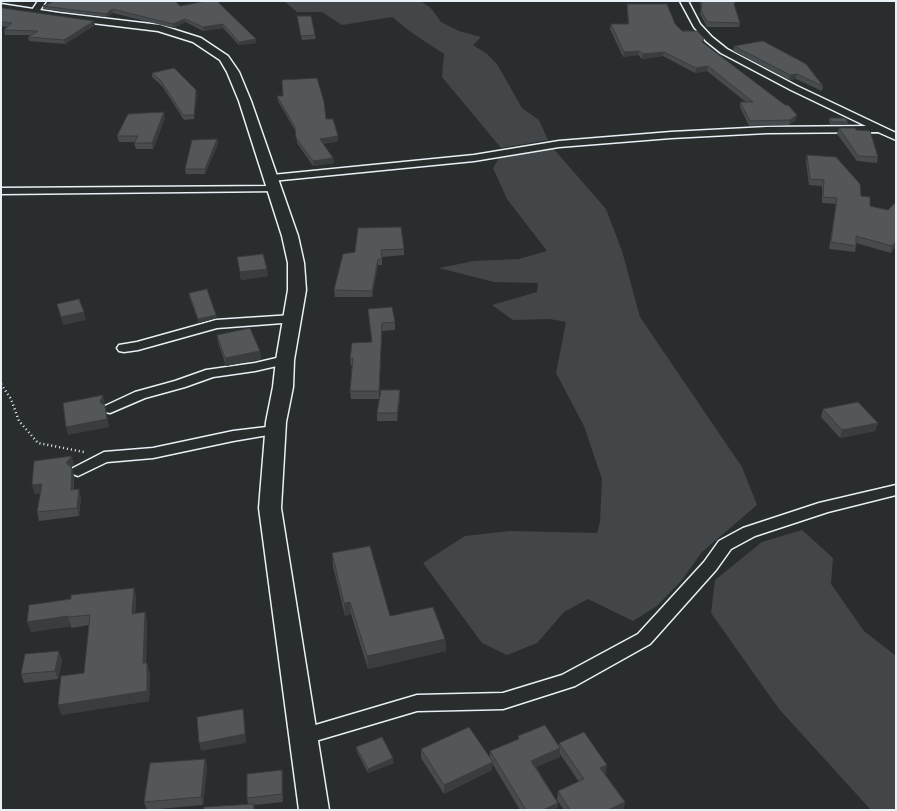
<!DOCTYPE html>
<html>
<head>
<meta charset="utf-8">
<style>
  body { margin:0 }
  #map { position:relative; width:897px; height:811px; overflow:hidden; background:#2a2d2e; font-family:Mali,sans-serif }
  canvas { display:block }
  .frame { position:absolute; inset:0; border:2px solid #e8f1f8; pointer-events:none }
</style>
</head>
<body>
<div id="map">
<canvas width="897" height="811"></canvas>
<div class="frame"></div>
</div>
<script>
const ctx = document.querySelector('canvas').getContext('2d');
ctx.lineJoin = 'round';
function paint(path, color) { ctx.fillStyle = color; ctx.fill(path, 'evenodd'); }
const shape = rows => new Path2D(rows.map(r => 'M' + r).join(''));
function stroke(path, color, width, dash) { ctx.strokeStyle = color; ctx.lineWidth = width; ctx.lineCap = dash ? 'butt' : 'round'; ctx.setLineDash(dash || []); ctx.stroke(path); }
const green = shape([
  [284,1,420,1,430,7,441,22,459,31,481,37,473,45,487,54,497,64,522,108,539,120,548,140,501,148,442,77,444,54,412,33,392,17,342,25,322,12,297,12],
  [552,147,606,209,622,251,640,317,742,467,757,505,702,552,682,580,657,606,633,621,588,599,564,612,537,643,507,655,482,643,423,563,465,536,510,531,597,533,600,522,602,479,584,426,556,373,566,322,550,319,513,320,492,305,537,292,538,283,494,282,439,268,474,261,519,259,547,251,507,199,493,168,500,156],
  [802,530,833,558,831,584,864,631,896,656,896,810,871,810,779,709,711,613,715,580,762,542]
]);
const path = shape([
  [1,384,11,399,19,421,38,443,84,452]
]);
const street = shape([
  [38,1,46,1,37,15,31,15,30,13,38,1],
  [680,1,688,1,700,24,712,37,727,49,797,86,896,133,896,140,878,132,767,133,671,138,559,147,474,161,272,181,267,178,272,175,474,155,559,141,671,132,767,127,866,126,791,90,721,53,706,41,694,27,680,1],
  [274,186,278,187,279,189,278,191,1,194,1,188,274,186],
  [292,315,296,316,298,319,296,322,217,328,138,350,124,352,119,351,117,348,119,345,137,342,216,320,292,315],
  [285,356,290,357,292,360,290,363,255,371,213,377,185,387,145,398,110,413,105,412,103,409,105,406,135,392,175,381,206,370,255,363,285,356],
  [275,426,280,427,282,430,280,433,233,441,153,458,107,462,78,476,73,474,70,471,73,468,104,452,153,448,233,431,275,426],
  [896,485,896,495,828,512,755,536,731,549,716,570,650,644,575,686,503,709,417,711,302,745,295,743,292,737,295,731,302,729,417,695,503,693,562,675,638,634,704,562,719,541,743,528,819,503,896,485]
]);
const secondary = shape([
  [1,4,59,13,160,25,201,38,228,56,239,72,251,101,298,236,304,263,306,290,294,360,293,387,286,422,281,508,329,810,299,810,259,508,266,422,273,387,276,360,288,290,288,263,282,236,239,101,227,72,220,60,193,42,158,31,59,19,1,10,1,4]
]);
const wall = shape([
  [700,1,736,1,734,5,740,23,739,27,707,27,700,14,701,8],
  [627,4,675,24,682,31,704,43,796,120,789,125,749,126,740,107,740,102,746,102,707,71,695,73,663,56,642,59,638,55,623,57,610,29,611,24,628,24,627,8],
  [43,6,180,6,256,39,256,43,239,45,223,28,203,31,186,22,173,28,113,13,106,17,44,9],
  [1,8,95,25,65,44,29,41,28,37,30,35,5,35,4,30,8,27,1,26],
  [297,16,315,35,316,39,302,40],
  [763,41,823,86,822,91,796,79,789,80,733,51,734,46],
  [152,73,196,90,197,94,194,119,184,120,162,86,152,77],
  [277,96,326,119,338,141,323,144,333,158,334,163,313,166,297,143,296,132,278,101],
  [165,118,153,149,136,149,134,143,135,142,119,142,117,136],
  [829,118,848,122,847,125,831,125,829,121],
  [839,128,856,130,878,157,877,163,857,161,837,134],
  [217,139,218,144,205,174,186,174,185,169],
  [807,155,861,196,870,206,896,246,891,253,856,243,856,246,855,252,829,249,836,204,822,203,822,186,809,185,806,161],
  [404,249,404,255,382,257,382,265,378,265,372,297,335,297,334,290,355,252],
  [237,257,268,276,241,280],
  [189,293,217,318,199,323,189,296],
  [368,309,395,322,395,330,382,331,379,399,351,399,350,391,352,366,351,366,350,359,372,342],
  [217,335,260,351,261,359,226,366,218,342],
  [400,398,397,421,377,421,377,413],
  [823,409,878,423,875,431,840,438,821,417],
  [74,464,71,467,74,476,74,490,81,497,79,516,39,521,37,512,41,493,35,494,32,485],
  [332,553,390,616,445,639,446,651,368,669,351,614,345,616,333,566],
  [134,588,136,598,135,614,145,612,147,623,146,663,150,673,149,701,61,715,84,673,89,625,71,628,71,626,31,632,71,599],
  [62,660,58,679,24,683,21,674],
  [518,736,559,746,559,743,606,773,605,774,625,802,623,810,564,810,557,800,558,791,579,782,560,754,560,757,536,767,558,803,557,810,520,810,492,763,492,770,444,794,421,758,421,749,490,758,490,751,518,739],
  [356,747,394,763,368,773,357,752],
  [205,759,207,767,203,805,147,810,144,802],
  [282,770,283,779,283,802,254,805,255,810,203,810,248,804,247,798]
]);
const shadedWall = shape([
  [112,9,113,13,106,17,106,14],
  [185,19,186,22,173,28,173,24],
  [94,21,95,25,65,44,64,40],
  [223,24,223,28,203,31,203,27],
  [256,39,256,43,239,45,239,42],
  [639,51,638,55,623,57,624,52],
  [664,52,663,56,642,59,643,54],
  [708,66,707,71,695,73,696,68],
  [797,74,796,79,789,80,790,75],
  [196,90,197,94,194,119,194,115],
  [164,112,165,118,153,149,152,143],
  [797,115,796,120,789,125,790,120],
  [338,136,338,141,320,144,320,139],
  [217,139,218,144,205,174,205,169],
  [333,158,334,163,313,166,313,161],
  [896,242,896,246,891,253,892,246],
  [378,259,378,265,372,297,372,291],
  [267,269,268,276,241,280,240,272],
  [84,312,86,320,63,325,61,317],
  [216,315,217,318,199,323,198,319],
  [382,323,382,331,379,399,379,391],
  [260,351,261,359,226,366,225,358],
  [400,390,400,398,397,421,397,413],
  [103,395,105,403,102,410,100,402],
  [105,406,109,427,68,435,66,427],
  [878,423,875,431,840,438,842,430],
  [72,456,74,464,68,471,66,463],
  [72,468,74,476,73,498,71,490],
  [42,484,45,492,35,494,32,485],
  [79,489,81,497,79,516,77,508],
  [134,588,136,598,135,624,132,614],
  [350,602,351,614,345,616,344,603],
  [145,612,147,623,145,674,143,663],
  [68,616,68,617,71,626,31,632,27,622],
  [445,639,446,651,368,669,367,656],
  [59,651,62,660,58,679,55,671],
  [147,663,150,673,149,701,61,715,58,705],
  [243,709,244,717,246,743,201,751,199,743],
  [560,748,560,757,531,769,531,761],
  [393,758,394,763,368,773,368,769],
  [205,759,207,767,203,805,201,797],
  [493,762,492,770,444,794,444,785],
  [607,765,606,773,599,776,600,768],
  [282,770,283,779,283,802,282,794],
  [625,802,623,810,608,810],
  [558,803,557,810,543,810]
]);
const building = shape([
  [55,1,175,1,180,6,206,1,210,1,212,2,213,1,217,1,256,39,239,42,223,24,203,27,185,19,173,24,112,9,106,14,43,6,55,1],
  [701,1,735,1,734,4,740,23,707,22,701,10,702,4,701,1],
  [627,4,667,4,675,24,682,31,697,31,704,38,702,42,785,105,788,105,797,115,790,120,750,121,740,102,753,102,708,66,696,68,664,52,643,54,639,51,624,52,611,24,629,24,627,4],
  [1,8,2,8,94,21,64,40,28,37,38,31,4,30,12,23,1,22,1,8],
  [297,16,311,16,315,35,301,36,297,16],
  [763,41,806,64,823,86,797,74,790,75,734,46,763,41],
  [174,68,196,90,194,115,183,115,161,81,152,73,174,68],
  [317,78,324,102,326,119,333,119,338,136,320,139,333,158,313,161,296,138,295,127,277,96,283,96,282,80,317,78],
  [164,112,152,143,134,143,138,136,117,136,128,114,164,112],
  [829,118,845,118,848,122,832,122,829,118],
  [839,128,855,128,856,130,870,131,878,157,858,156,839,128],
  [217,139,205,169,185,169,192,140,217,139],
  [807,155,836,157,860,184,861,196,870,197,870,206,888,210,896,202,896,242,892,246,856,236,856,246,831,242,837,198,823,197,824,180,810,179,807,155],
  [401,227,404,249,381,250,382,259,378,259,372,291,334,290,343,254,355,252,358,228,401,227],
  [263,254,267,269,240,272,237,257,263,254],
  [207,289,216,315,198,319,189,293,207,289],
  [79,299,84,312,61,317,57,304,79,299],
  [392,307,395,322,382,323,379,391,350,391,353,358,350,359,352,343,372,342,368,309,392,307],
  [250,328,260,351,225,358,217,335,250,328],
  [381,390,400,390,397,413,377,413,381,390],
  [103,395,100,402,105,406,107,419,66,427,63,403,103,395],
  [858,402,878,423,842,430,823,409,858,402],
  [72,456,66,463,72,468,71,490,79,489,77,508,37,512,42,484,32,485,34,461,72,456],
  [370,546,390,616,433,607,445,639,367,656,350,602,344,603,332,553,370,546],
  [134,588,132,614,145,612,143,663,147,663,147,691,58,705,61,676,84,673,90,615,68,617,68,616,27,622,29,605,71,599,71,595,134,588],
  [59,651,55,671,21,674,25,654,59,651],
  [243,709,245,734,199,743,197,717,243,709],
  [545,725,560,748,531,761,558,803,543,810,526,810,490,751,519,739,518,736,545,725],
  [469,727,493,762,444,785,421,749,469,727],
  [584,732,607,765,600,768,625,802,608,810,570,810,558,791,584,779,559,743,584,732],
  [382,737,393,758,368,769,356,747,382,737],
  [205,759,201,797,144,802,150,763,205,759],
  [282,770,282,794,247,798,247,774,282,770],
  [254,804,253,810,203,810,204,807,254,804]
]);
paint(green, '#424648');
stroke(street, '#e8f1f8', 3);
stroke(secondary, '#e8f1f8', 3);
stroke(path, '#e8f1f8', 2.5, [1, 3]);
paint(street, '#2a2d2e');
paint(secondary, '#2a2d2e');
paint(wall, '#474b4d');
paint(shadedWall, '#3a3d3e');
paint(building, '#535759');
stroke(building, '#3a3d3e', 1);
</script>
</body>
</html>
